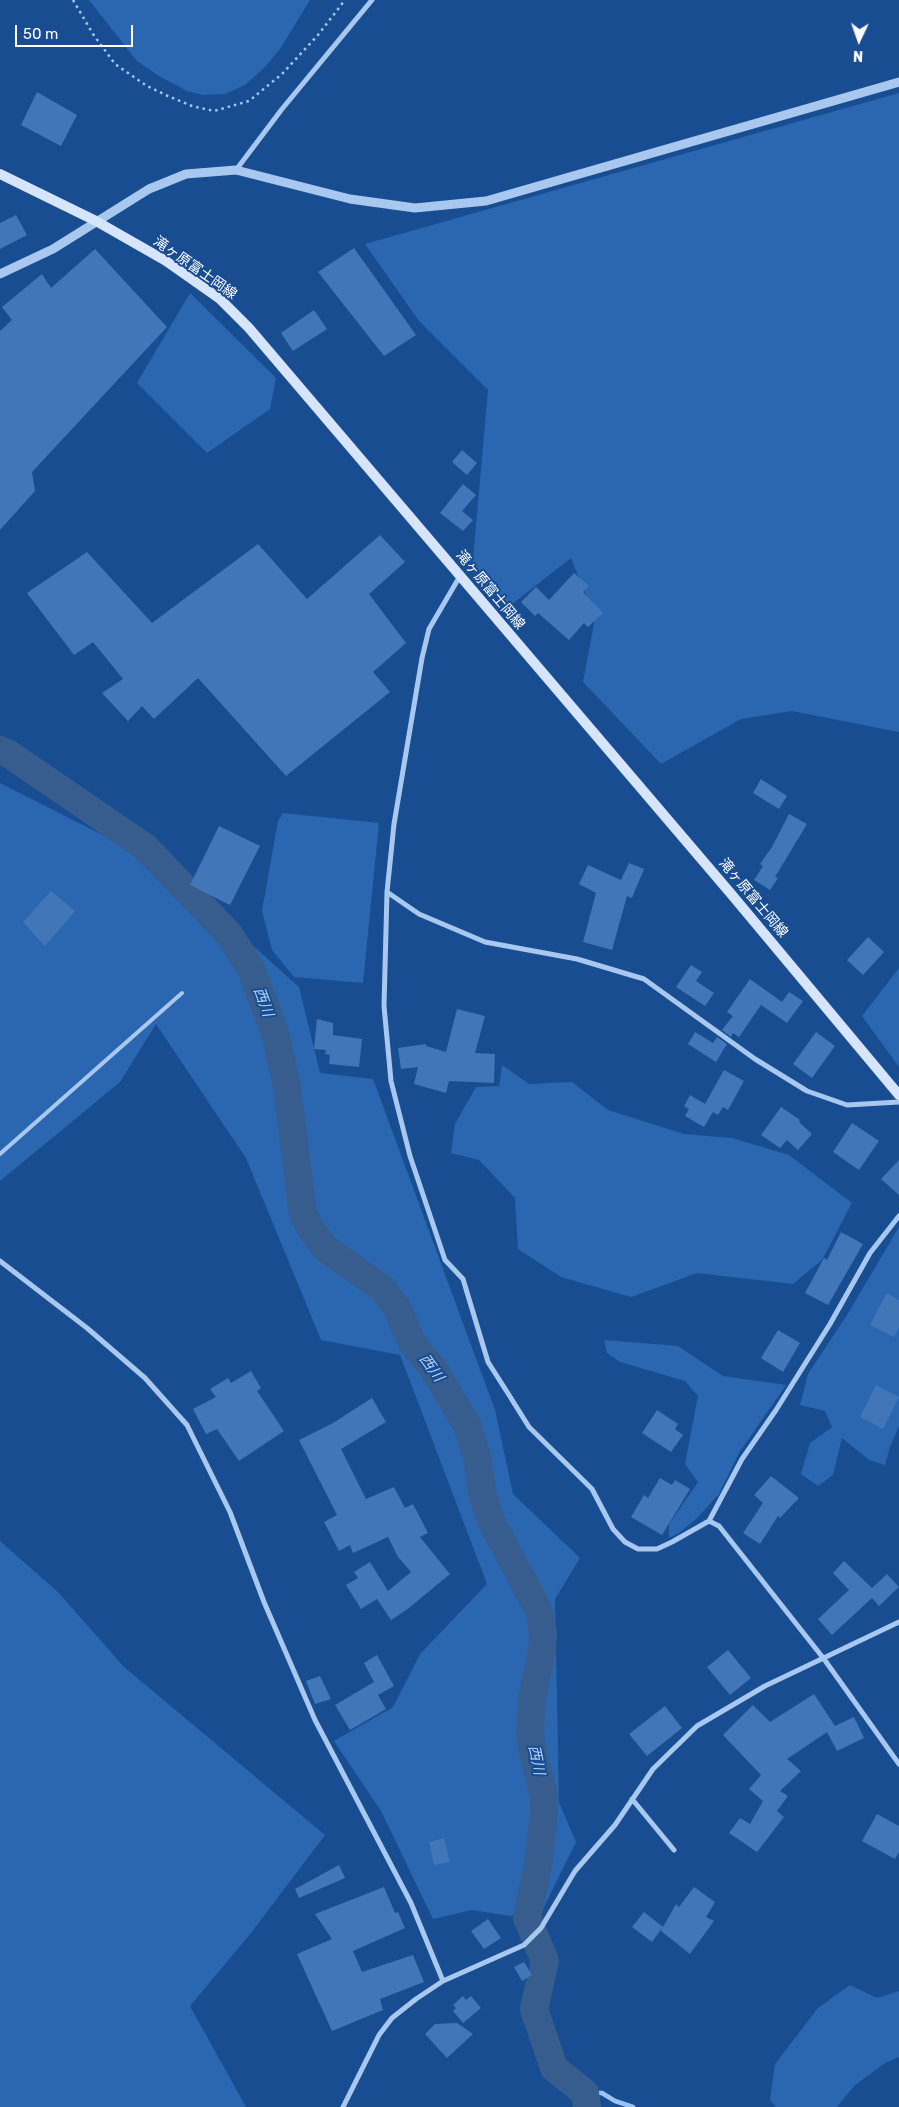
<!DOCTYPE html>
<html>
<head>
<meta charset="utf-8">
<style>
  body { margin:0 }
  #map { position:relative; width:899px; height:2107px; overflow:hidden; background:#194d92; font-family:Rubik,sans-serif }
  canvas { display:block }
  .north { position:absolute; left:834px; top:15px; width:50px; height:50px; -webkit-text-stroke:4px #194d92; paint-order:stroke; rotate:183deg; font-size:14px; font-weight:700; line-height:20px; text-align:center; color:#fff }
  .north::after { content:''; display:block; margin:auto; width:18px; height:22px; background:#fff; clip-path:polygon(50% 0,100% 100%,50% 72%,0 100%) }
  .scale { position:absolute; left:15px; top:25px; width:118px; height:22px; box-sizing:border-box; border:2px solid #fff; border-top:0; padding-left:6px; font-size:15px; line-height:18px; white-space:nowrap; color:#fff; -webkit-text-stroke:4px #194d92; paint-order:stroke }
</style>
</head>
<body>
<div id="map">
<canvas width="899" height="2107"></canvas>
<div class="north">N</div>
<div class="scale">50 m</div>
</div>
<script>
const ctx = document.querySelector('canvas').getContext('2d');
ctx.lineJoin = 'round';
function paint(path, color) { ctx.fillStyle = color; ctx.fill(path, 'evenodd'); }
const shape = rows => new Path2D(rows.map(r => 'M' + r).join(''));
function stroke(path, color, width, dash) { ctx.strokeStyle = color; ctx.lineWidth = width; ctx.lineCap = dash ? 'butt' : 'round'; ctx.setLineDash(dash || []); ctx.stroke(path); }
function write(font, color, halo, rows, align = 'center') {
  ctx.font = font + ' Rubik,"Noto Sans JP",sans-serif'; ctx.lineWidth = 4; ctx.setLineDash([]); ctx.textBaseline = 'middle'; ctx.strokeStyle = halo; ctx.fillStyle = color; for (const [text, x, y, turn = 0] of rows) {
    ctx.save(); ctx.translate(x, y); ctx.rotate((+turn || 0) * Math.PI / 180); ctx.textAlign = isNaN(turn) ? turn : align; if (halo) ctx.strokeText(text, 0, 0); ctx.fillText(text, 0, 0); ctx.restore();
  }
}
const green = shape([
  [89,0,310,0,280,49,264,68,245,85,225,94,203,95,187,91,159,76,137,61],
  [899,93,899,732,792,711,741,719,661,764,583,682,595,618,571,558,507,608,472,570,488,390,419,321,365,244],
  [190,293,276,378,270,409,207,453,137,383],
  [0,783,164,866,299,987,320,1073,373,1079,495,1410,513,1494,580,1558,555,1599,559,1802,576,1842,543,1909,511,1916,472,1910,433,1919,381,1811,334,1741,393,1707,420,1654,487,1584,400,1355,321,1340,246,1158,156,1024,120,1082,0,1181],
  [283,813,379,823,363,983,294,977,272,950,262,911,278,821],
  [899,968,899,1067,862,1016],
  [502,1065,529,1084,572,1082,608,1110,684,1134,732,1138,789,1155,852,1203,822,1260,793,1284,697,1273,631,1297,561,1277,518,1249,515,1198,479,1160,451,1153,455,1124,476,1087,499,1086],
  [899,1227,899,1426,890,1447,885,1465,869,1460,842,1438,833,1475,818,1486,801,1474,810,1443,832,1427,825,1411,800,1405,808,1374,847,1315],
  [604,1340,678,1346,723,1376,786,1385,739,1453,719,1494,697,1518,679,1533,669,1538,669,1524,698,1482,685,1464,698,1396,685,1381,620,1362,607,1353],
  [0,1541,59,1593,124,1667,325,1835,251,1933,190,2006,246,2107,0,2107],
  [850,1985,877,1998,899,1991,899,2057,885,2063,854,2086,837,2107,776,2107,770,2100,775,2064,818,2008]
]);
const stream = shape([
  [585,2093,602,2093,615,2101,633,2107]
]);
const river = shape([
  [0,750,9,754,145,847,229,934,251,969,275,1033,287,1087,303,1213,310,1228,325,1248,383,1289,397,1308,412,1343,433,1368,467,1425,477,1457,483,1496,491,1521,539,1611,543,1633,542,1651,532,1698,530,1734,533,1753,544,1796,544,1812,539,1859,527,1918,545,1961,534,2009,554,2068,585,2093,587,2107]
]);
const building = shape([
  [37,92,77,115,61,146,21,125],
  [16,215,27,235,0,249,0,223],
  [354,248,416,335,384,356,318,272],
  [95,249,167,327,32,472,35,491,0,530,0,331,12,320,2,307,42,274,51,288],
  [314,310,327,329,293,351,281,333],
  [462,450,477,463,467,475,452,462],
  [463,484,476,495,462,511,473,520,463,531,440,513],
  [380,535,405,562,369,594,406,643,373,672,390,692,286,776,198,678,154,719,142,706,128,721,102,693,123,679,93,642,74,655,27,593,87,552,152,623,258,544,307,599],
  [574,573,589,586,583,592,603,613,588,627,584,623,569,640,538,613,535,616,521,602,536,587,549,600],
  [761,779,787,796,779,809,753,793],
  [789,814,807,824,775,877,778,878,770,890,754,880,763,866,760,864,772,847],
  [219,826,260,846,230,905,190,885],
  [629,863,644,869,632,898,627,896,612,950,583,942,596,893,579,884,588,865,621,880],
  [51,891,75,911,45,946,23,922],
  [868,937,884,952,863,975,847,960],
  [691,965,702,972,696,981,714,993,705,1006,676,987],
  [750,979,782,1002,789,992,803,1001,787,1023,761,1005,739,1037,733,1033,731,1037,722,1030,733,1016,727,1012],
  [457,1009,485,1016,475,1053,495,1054,494,1083,449,1081,446,1093,414,1084,418,1067,401,1069,398,1048,426,1044,426,1046,446,1052],
  [317,1019,333,1023,333,1035,362,1039,359,1067,329,1064,330,1055,325,1054,326,1050,314,1049],
  [695,1032,713,1043,717,1037,727,1044,716,1062,688,1044],
  [816,1032,835,1046,812,1078,793,1064],
  [724,1070,744,1081,728,1110,723,1107,718,1115,713,1112,704,1127,685,1116,689,1109,684,1106,690,1095,705,1104],
  [781,1107,800,1120,799,1122,812,1134,798,1150,787,1140,780,1148,761,1135],
  [852,1123,879,1141,859,1170,833,1152],
  [899,1160,899,1195,881,1179],
  [841,1232,863,1244,828,1305,805,1293,824,1258,827,1260],
  [887,1293,899,1300,899,1327,894,1337,870,1325],
  [778,1330,800,1343,783,1372,761,1358],
  [251,1371,261,1388,257,1391,284,1431,239,1461,217,1429,206,1434,193,1409,216,1397,210,1389,228,1378,231,1383],
  [876,1385,899,1397,883,1429,860,1417],
  [372,1398,386,1422,341,1449,366,1499,394,1487,405,1508,413,1504,428,1533,420,1537,450,1574,409,1608,391,1620,377,1599,361,1609,346,1585,358,1578,354,1572,370,1562,388,1591,411,1572,398,1557,388,1537,353,1553,350,1545,339,1551,324,1522,337,1515,299,1440,333,1423],
  [657,1410,678,1424,675,1429,683,1435,671,1452,642,1433],
  [771,1476,799,1498,780,1518,778,1516,760,1544,743,1533,763,1503,754,1495],
  [660,1478,672,1485,675,1480,690,1489,662,1535,631,1517,644,1495,648,1498],
  [844,1561,872,1588,887,1574,899,1587,879,1606,872,1598,832,1635,818,1619,849,1590,833,1573],
  [728,1650,751,1678,730,1695,707,1667],
  [377,1655,394,1686,378,1695,386,1709,350,1730,335,1705,374,1682,364,1663],
  [320,1676,331,1699,315,1704,306,1681],
  [814,1694,835,1726,854,1717,864,1738,837,1751,827,1732,787,1759,801,1771,780,1791,788,1796,777,1811,784,1817,757,1852,729,1833,740,1818,750,1824,763,1801,749,1789,761,1775,723,1735,753,1705,770,1722],
  [665,1706,682,1728,647,1756,629,1734],
  [877,1814,899,1826,899,1852,895,1859,862,1841],
  [444,1838,450,1862,434,1865,429,1842],
  [339,1865,345,1878,299,1898,295,1889],
  [384,1887,395,1913,398,1912,405,1928,353,1951,362,1972,413,1955,424,1982,380,1999,383,2010,332,2031,297,1954,332,1939,315,1914],
  [694,1887,715,1902,706,1917,714,1921,690,1954,661,1931,662,1928,652,1942,632,1927,644,1912,663,1927,676,1904,679,1907],
  [488,1919,501,1938,484,1949,471,1931],
  [524,1962,532,1975,522,1981,514,1967],
  [463,1996,466,2000,471,1996,481,2008,463,2023,453,2011,456,2008,453,2005],
  [457,2023,473,2034,447,2058,425,2034,435,2024]
]);
const path = shape([
  [73,0,93,34,115,64,147,86,168,96,192,106,214,111,249,101,282,74,318,35,345,0]
]);
const service = shape([
  [0,1154,182,993]
]);
const minor = shape([
  [236,170,282,109,372,0],
  [460,576,429,629,422,658,394,824,387,892,384,1006,391,1081,410,1156,445,1260,463,1279,488,1362,509,1395,529,1427,592,1489,613,1529,625,1542,638,1549,657,1549,672,1542,709,1521,719,1526,824,1659,899,1764],
  [387,892,419,914,485,942,577,959,644,979,755,1059,807,1091,847,1105,899,1102],
  [0,1261,87,1328,145,1378,187,1425,230,1512,264,1602,315,1720,411,1903,443,1981],
  [709,1521,742,1459,776,1410,830,1324,870,1253,899,1216],
  [632,1799,674,1850],
  [343,2107,379,2035,392,2018,416,1999,443,1981,524,1945,541,1928,575,1871,615,1825,653,1769,697,1726,765,1686,899,1622]
]);
const tertiary = shape([
  [0,274,53,249,149,189,186,174,236,170,350,199,415,208,486,201,899,82]
]);
const secondary = shape([
  [0,174,96,221,166,261,220,299,249,328,732,895,899,1095]
]);
const streetNames = [
  ["滝ヶ原富士岡線",195,268,35],
  ["滝ヶ原富士岡線",490,590,50],
  ["滝ヶ原富士岡線",753,898,50]
];
const waterNames = [
  ["西川",263,1002,70],
  ["西川",431,1368,54],
  ["西川",536,1760,78]
];
paint(green, '#2b66b0');
stroke(stream, '#9bc3f2', 4.5);
stroke(river, '#375d8f', 28);
paint(building, '#4176b9');
stroke(path, '#a8c8ef', 2.5, [2.5, 4]);
stroke(service, '#a8c8ef', 4);
stroke(minor, '#a8c8ef', 5);
stroke(tertiary, '#a8c8ef', 9);
stroke(secondary, '#d6e5fb', 10);
write('14px', '#fff', '#194d92', streetNames);
write('italic 15px', '#b4d2f6', '#194d92', waterNames);
</script>
</body>
</html>
